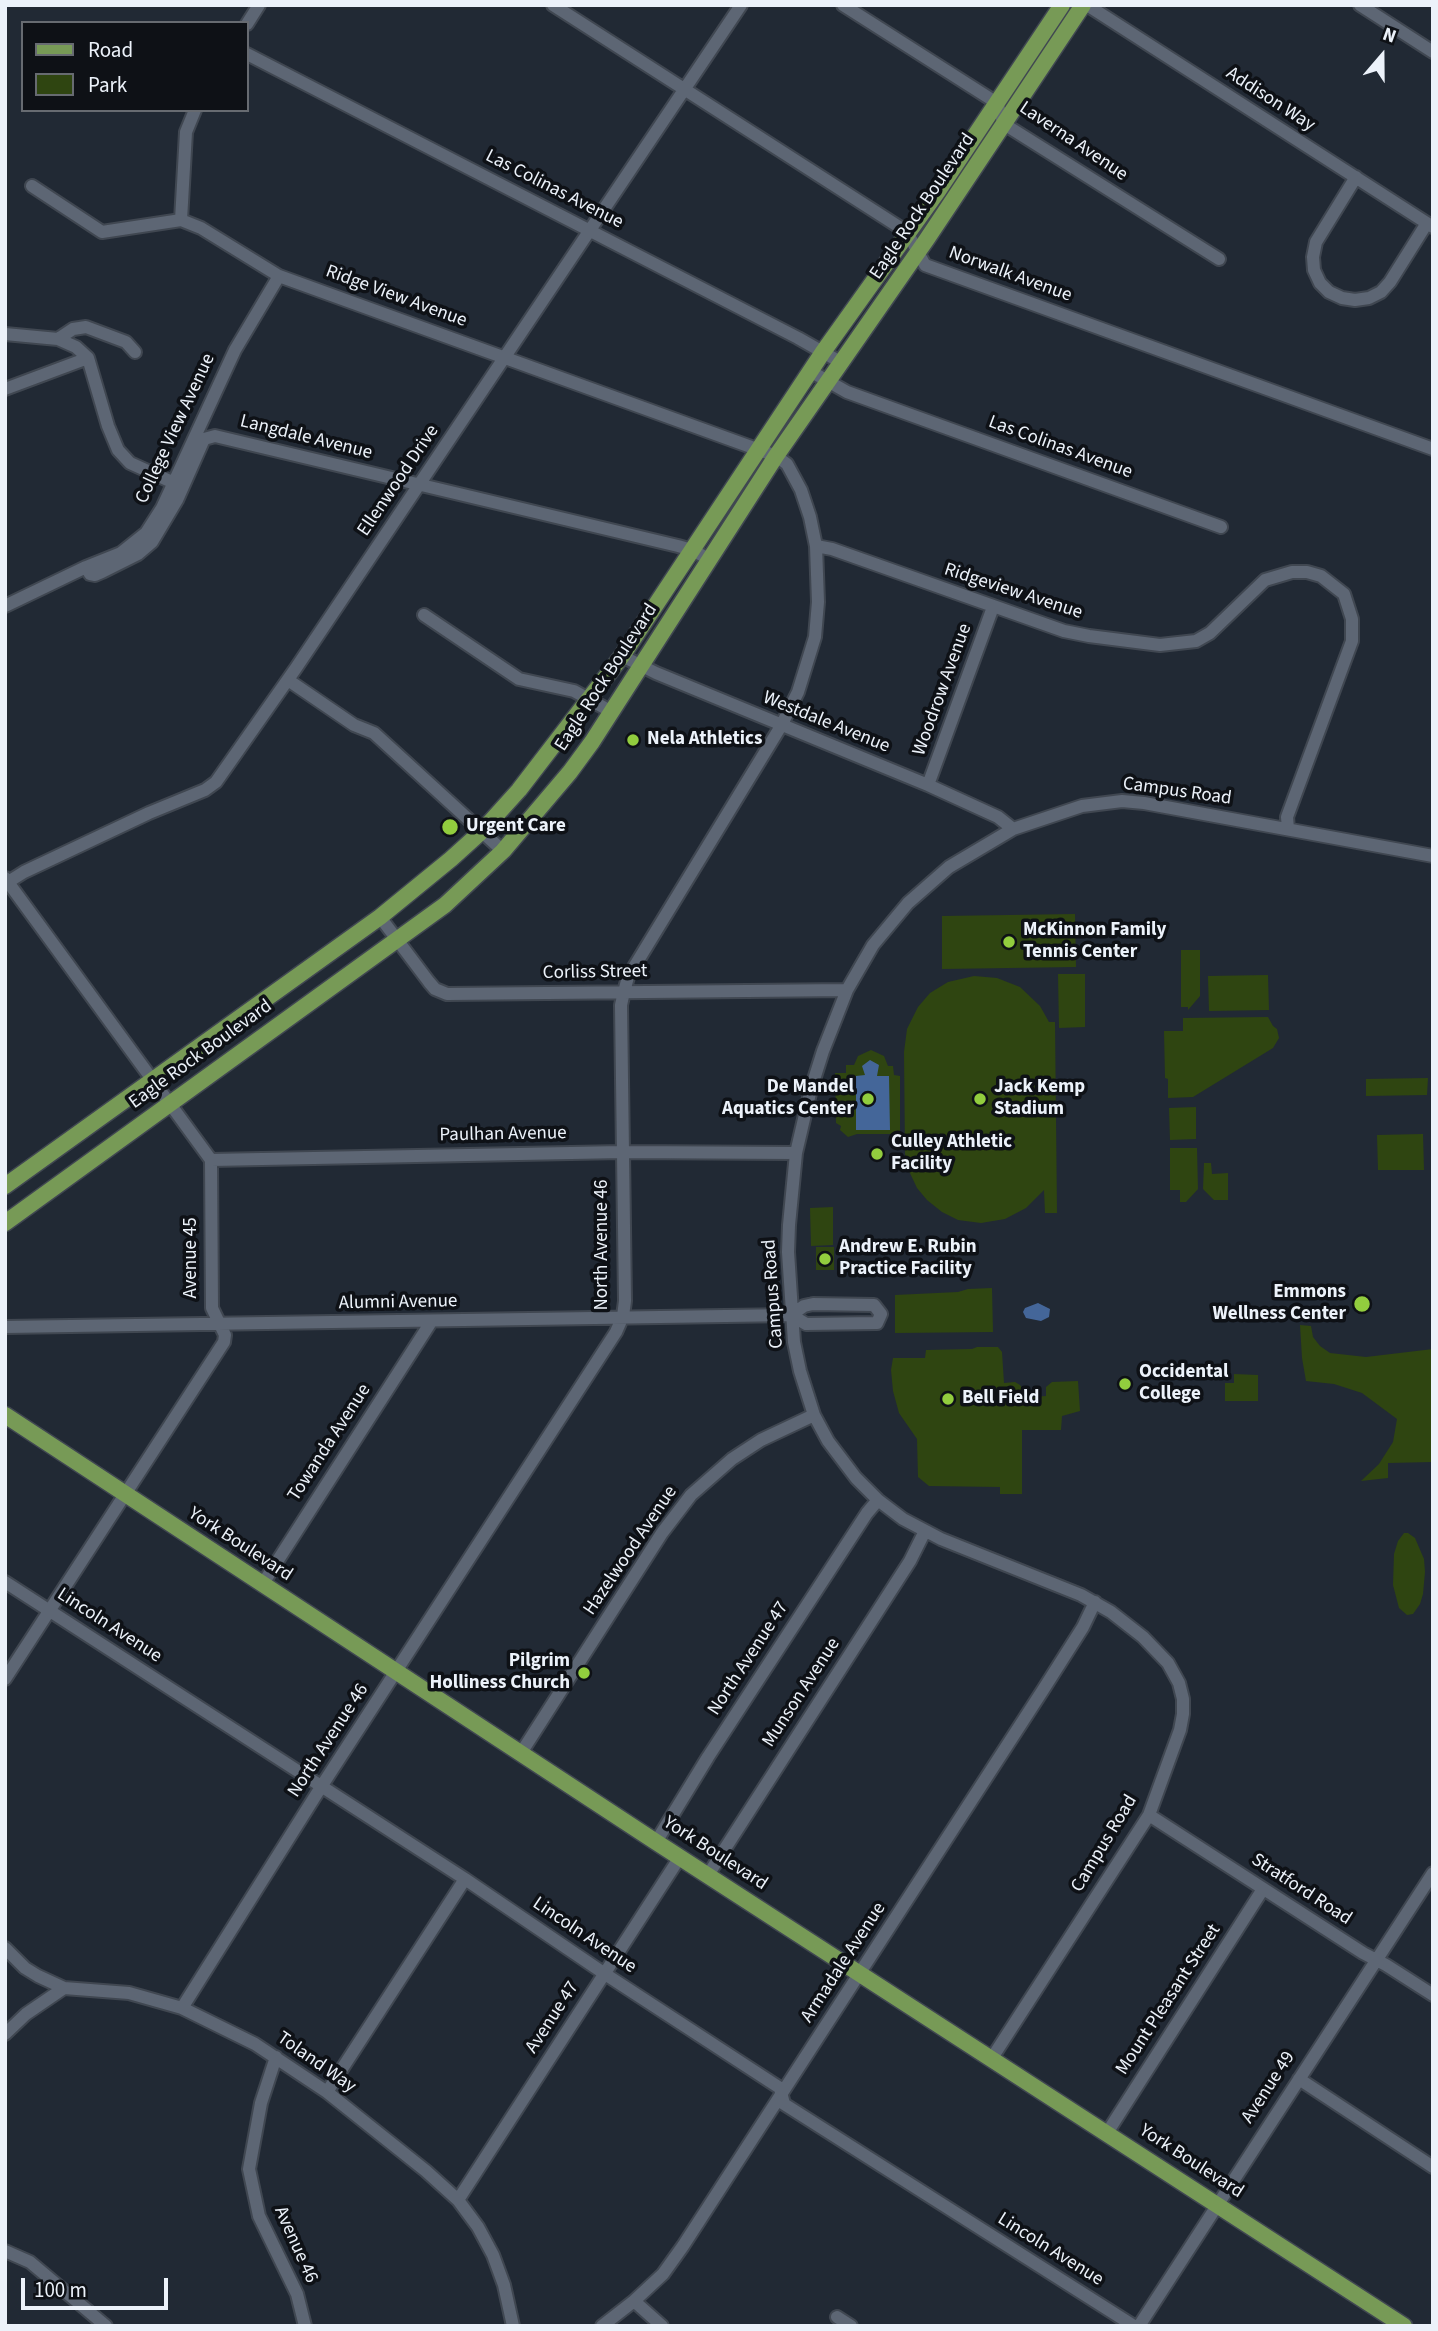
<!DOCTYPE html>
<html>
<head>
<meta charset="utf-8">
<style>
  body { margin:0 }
  #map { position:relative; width:1438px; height:2331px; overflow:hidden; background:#212934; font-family:"Source Sans 3",sans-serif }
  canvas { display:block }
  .frame { position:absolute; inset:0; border:7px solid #ecf2fa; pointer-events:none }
  .legend { position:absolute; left:21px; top:21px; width:228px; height:91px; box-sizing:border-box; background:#0e1116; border:2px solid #676b71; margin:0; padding:9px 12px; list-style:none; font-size:21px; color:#ecf2fa }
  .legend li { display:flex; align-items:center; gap:14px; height:35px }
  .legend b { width:35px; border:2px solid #676b71 }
  .north { position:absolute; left:1347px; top:21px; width:70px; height:70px; -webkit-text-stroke:5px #0e1116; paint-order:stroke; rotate:20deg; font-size:19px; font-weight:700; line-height:28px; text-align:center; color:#ecf2fa }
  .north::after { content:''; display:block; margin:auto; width:24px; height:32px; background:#ecf2fa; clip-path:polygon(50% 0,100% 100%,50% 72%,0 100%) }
  .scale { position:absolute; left:21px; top:2278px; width:147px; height:32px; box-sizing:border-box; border:4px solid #ecf2fa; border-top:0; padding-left:9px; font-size:21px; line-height:24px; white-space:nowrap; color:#ecf2fa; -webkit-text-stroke:5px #0e1116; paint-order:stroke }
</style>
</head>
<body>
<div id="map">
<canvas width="1438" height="2331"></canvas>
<div class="frame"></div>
<ul class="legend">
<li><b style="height:9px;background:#779a56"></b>Road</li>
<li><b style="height:19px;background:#2f4511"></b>Park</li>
</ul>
<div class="north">N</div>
<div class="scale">100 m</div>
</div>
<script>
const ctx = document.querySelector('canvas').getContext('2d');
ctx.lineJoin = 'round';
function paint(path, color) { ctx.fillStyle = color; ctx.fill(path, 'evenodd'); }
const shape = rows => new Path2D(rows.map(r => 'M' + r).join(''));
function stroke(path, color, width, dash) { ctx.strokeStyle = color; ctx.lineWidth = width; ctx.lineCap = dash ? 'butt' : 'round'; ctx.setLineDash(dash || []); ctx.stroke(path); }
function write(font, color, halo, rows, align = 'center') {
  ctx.font = font + ' "Source Sans 3",sans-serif'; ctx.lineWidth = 7; ctx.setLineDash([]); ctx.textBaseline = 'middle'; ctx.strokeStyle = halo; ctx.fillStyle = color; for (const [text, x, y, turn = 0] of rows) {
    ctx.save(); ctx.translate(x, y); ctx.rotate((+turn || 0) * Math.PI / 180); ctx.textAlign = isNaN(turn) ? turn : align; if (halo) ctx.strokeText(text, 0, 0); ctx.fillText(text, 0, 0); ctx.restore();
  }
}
const green = shape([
  [1075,914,1076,967,942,969,942,916],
  [1181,950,1200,950,1200,996,1188,1010,1188,1007,1181,1007],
  [1058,974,1085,974,1085,1027,1059,1028],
  [1268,975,1269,1010,1209,1011,1208,976],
  [974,976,997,978,1020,987,1040,1006,1049,1022,1055,1022,1057,1213,1045,1213,1044,1190,1026,1208,1005,1219,981,1223,958,1220,942,1212,927,1200,917,1188,909,1171,905,1154,904,1052,907,1029,918,1007,930,993,948,982],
  [1268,1017,1273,1026,1277,1029,1279,1038,1273,1048,1193,1097,1168,1098,1168,1079,1165,1078,1164,1031,1183,1031,1183,1018],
  [871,1050,884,1056,888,1066,893,1066,894,1075,900,1076,900,1134,857,1134,848,1137,840,1130,841,1126,836,1123,835,1073,846,1073,846,1065,854,1065,858,1056],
  [1428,1078,1427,1095,1366,1096,1366,1079],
  [1196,1107,1196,1139,1170,1140,1169,1108],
  [1423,1134,1424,1170,1378,1170,1377,1135],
  [1170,1148,1197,1148,1198,1189,1186,1202,1180,1202,1180,1190,1170,1190],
  [1204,1163,1211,1163,1212,1174,1228,1173,1228,1200,1214,1200,1203,1189],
  [833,1207,833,1245,811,1246,810,1208],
  [816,1247,834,1247,834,1270,816,1270],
  [992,1288,993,1332,895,1333,895,1295,958,1292,968,1289],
  [1300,1325,1311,1326,1313,1337,1320,1346,1330,1353,1366,1357,1433,1349,1433,1462,1388,1463,1388,1478,1361,1481,1379,1464,1393,1442,1397,1419,1362,1393,1334,1384,1306,1381,1302,1358],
  [977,1347,998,1347,1002,1352,1004,1383,1015,1382,1020,1385,1024,1391,1024,1398,1046,1396,1046,1387,1052,1382,1078,1381,1080,1411,1062,1416,1061,1430,1022,1430,1022,1494,1000,1494,1000,1487,929,1486,918,1477,917,1439,899,1413,893,1391,891,1370,893,1358,925,1358,926,1350,972,1349],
  [1234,1374,1258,1375,1258,1401,1225,1401,1225,1383,1234,1383],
  [1404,1533,1408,1533,1415,1538,1424,1559,1425,1572,1423,1594,1420,1604,1413,1614,1407,1615,1399,1608,1393,1585,1394,1554,1398,1541]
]);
const water = shape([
  [870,1060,879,1065,877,1076,889,1076,890,1130,856,1130,856,1076,865,1075,862,1066],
  [1038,1303,1050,1309,1049,1317,1041,1321,1026,1318,1023,1312,1025,1308]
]);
const minor = shape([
  [553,5,907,232,925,265,1433,449],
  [843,5,997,103,1004,124,1219,259],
  [1087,5,1433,227],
  [1360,5,1433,52],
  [247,24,259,5],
  [247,54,798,338,842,363],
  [1356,177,1316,242,1313,257,1314,270,1320,283,1329,292,1342,298,1355,300,1369,298,1381,292,1390,282,1427,223],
  [32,186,102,232,181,220,201,228,279,276,776,456,787,464,801,490,810,517,816,546,818,602,815,637,798,692,781,726,628,977,624,992,621,1005,625,1301,623,1316,616,1332,321,1787,182,2008],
  [181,220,186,132,195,110],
  [5,334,58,339,76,347,88,358,108,426,118,450,130,463,172,482],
  [58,339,73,329,86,327,126,342,135,352],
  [810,371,847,392,1221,527],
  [5,389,88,358],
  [816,546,832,549,1064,631,1089,636,1160,645,1196,641,1210,633,1265,580,1292,572,1307,572,1321,576,1344,594,1352,619,1352,641,1287,817,1288,829],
  [86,567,90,574,95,575,102,572,138,554,152,542,177,500,204,439,215,436,678,546,692,550,709,559],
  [5,606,86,567,121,553,146,533,162,508,235,350,279,276],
  [424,615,519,679,574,691,612,712],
  [622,656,656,673,928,785,998,817,1013,829],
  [288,680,354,725,374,733,503,851],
  [928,785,993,607],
  [5,878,211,1160,212,1308,225,1335,224,1342,5,1679],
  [5,884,24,872,149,813,205,790,216,782,296,668,741,5],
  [380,917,429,982,435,989,447,994,847,990],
  [211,1160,622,1152,796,1153],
  [813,1304,874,1305,881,1314,877,1323,806,1324,791,1315,804,1306,813,1304],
  [5,1327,791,1315],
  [5,1582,465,1879,605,1974,780,2088,784,2104,1134,2326],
  [262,1585,431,1322],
  [521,1753,662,1533,691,1495,732,1459,761,1440,814,1415],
  [1149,1815,1363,1953,1386,1965,1433,1995],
  [656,1842,708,1757,867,1513,878,1500],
  [708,1875,910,1561,925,1531],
  [5,1948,25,1968,38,1976,64,1988,129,1993,182,2008,255,2044,327,2092,426,2171,458,2200,478,2227,493,2255,504,2285,513,2326],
  [5,2034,26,2014,64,1988],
  [276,2057,261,2103,249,2169,259,2216,297,2294,305,2326],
  [992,2058,1149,1815,1180,1730,1183,1714,1183,1699,1179,1683,1168,1663,1143,1637,1111,1612,1081,1595,941,1539,903,1519,878,1500,856,1478,828,1441,814,1415,800,1371,794,1342,788,1252,789,1225,796,1153,811,1089,823,1051,847,990,873,945,908,903,949,867,1013,829,1082,806,1122,801,1144,803,1433,856],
  [1299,2079,1433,2167],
  [327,2092,465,1879],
  [1107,2133,1263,1889],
  [458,2200,680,1857],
  [5,2251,30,2262,106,2326],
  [634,2301,662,2326],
  [837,2317,851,2326],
  [602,2326,634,2301,663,2274,683,2246,1043,1690,1083,1627,1095,1602],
  [1139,2326,1433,1873]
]);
const major = shape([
  [5,1186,380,917,451,859,482,831,519,790,622,656,823,352,938,191,1062,5],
  [5,1223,445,905,503,851,570,772,592,742,776,456,927,239,1083,5],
  [5,1415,656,1842,1404,2326]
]);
const markers = [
  [633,740,7,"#92cd3e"],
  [450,827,9,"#92cd3e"],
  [1009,942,7,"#92cd3e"],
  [868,1099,7,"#92cd3e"],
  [980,1099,7,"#92cd3e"],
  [877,1154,7,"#92cd3e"],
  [825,1259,7,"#92cd3e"],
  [1362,1304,9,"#92cd3e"],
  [1125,1384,7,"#92cd3e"],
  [948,1399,7,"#92cd3e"],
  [584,1673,7,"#92cd3e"]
];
const streetNames = [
  ["Addison Way",1270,100,33],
  ["Laverna Avenue",1073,142,34],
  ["Las Colinas Avenue",554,190,27],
  ["Eagle Rock Boulevard",923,207,-56],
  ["Norwalk Avenue",1010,275,20],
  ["Ridge View Avenue",396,297,20],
  ["College View Avenue",176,429,-65],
  ["Langdale Avenue",306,438,14],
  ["Las Colinas Avenue",1060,448,20],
  ["Ellenwood Drive",399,481,-56],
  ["Ridgeview Avenue",1013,592,18],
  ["Eagle Rock Boulevard",607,678,-57],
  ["Woodrow Avenue",943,690,-70],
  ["Westdale Avenue",826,723,22],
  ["Campus Road",1177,792,8],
  ["Corliss Street",595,973,-1],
  ["Eagle Rock Boulevard",201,1055,-36],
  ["Paulhan Avenue",503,1135,-1],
  ["North Avenue 46",603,1245,-90],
  ["Avenue 45",192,1258,-90],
  ["Campus Road",774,1294,-94],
  ["Alumni Avenue",398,1303,-1],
  ["Towanda Avenue",330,1443,-57],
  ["York Boulevard",240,1545,33],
  ["Hazelwood Avenue",631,1551,-56],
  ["Lincoln Avenue",109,1626,33],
  ["North Avenue 47",749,1659,-57],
  ["Munson Avenue",802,1693,-57],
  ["North Avenue 46",329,1741,-57],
  ["Campus Road",1105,1844,-59],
  ["York Boulevard",715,1854,33],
  ["Stratford Road",1301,1890,33],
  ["Lincoln Avenue",584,1936,34],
  ["Armadale Avenue",844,1963,-57],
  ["Mount Pleasant Street",1169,2000,-57],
  ["Avenue 47",553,2018,-57],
  ["Toland Way",316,2063,35],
  ["Avenue 49",1269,2088,-57],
  ["York Boulevard",1191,2162,33],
  ["Avenue 46",295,2245,66],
  ["Lincoln Avenue",1050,2250,32]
];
const poiNames = [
  ["Nela Athletics",647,740],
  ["Urgent Care",466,827],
  ["McKinnon Family",1023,931],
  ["Tennis Center",1023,953],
  ["De Mandel",854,1088,"right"],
  ["Aquatics Center",854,1110,"right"],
  ["Jack Kemp",994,1088],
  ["Stadium",994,1110],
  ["Culley Athletic",891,1143],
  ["Facility",891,1165],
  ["Andrew E. Rubin",839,1248],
  ["Practice Facility",839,1270],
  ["Emmons",1346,1293,"right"],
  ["Wellness Center",1346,1315,"right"],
  ["Occidental",1139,1373],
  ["College",1139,1395],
  ["Bell Field",962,1399],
  ["Pilgrim",570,1662,"right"],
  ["Holliness Church",570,1684,"right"]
];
paint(green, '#2f4511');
paint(water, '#469');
stroke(minor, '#404751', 16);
stroke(major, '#404751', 19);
stroke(minor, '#5d6674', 12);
stroke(major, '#779a56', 16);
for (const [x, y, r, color] of markers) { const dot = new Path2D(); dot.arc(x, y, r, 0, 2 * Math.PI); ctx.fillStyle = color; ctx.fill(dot); stroke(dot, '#0e1116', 2.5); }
write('19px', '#ecf2fa', '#0e1116', streetNames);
write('bold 19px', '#ecf2fa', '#0e1116', poiNames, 'left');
</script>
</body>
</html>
